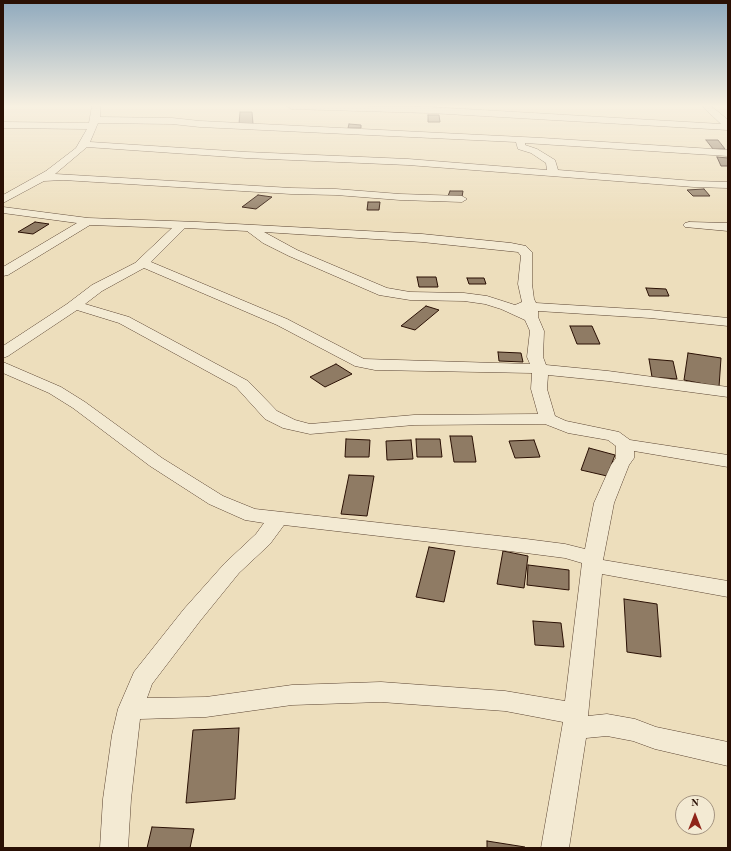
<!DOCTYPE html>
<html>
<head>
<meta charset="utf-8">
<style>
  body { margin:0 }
  #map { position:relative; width:731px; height:851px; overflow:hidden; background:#eddebc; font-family:"Old Standard TT",serif }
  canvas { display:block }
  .frame { position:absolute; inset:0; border:4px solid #2a1004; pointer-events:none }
  .north { position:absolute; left:675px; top:795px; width:40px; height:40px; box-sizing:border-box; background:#f3ead3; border:1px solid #a39380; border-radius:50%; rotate:0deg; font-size:11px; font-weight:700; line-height:16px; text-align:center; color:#2a1004 }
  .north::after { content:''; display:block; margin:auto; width:14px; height:18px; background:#8f2418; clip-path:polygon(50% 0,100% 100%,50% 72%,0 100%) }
</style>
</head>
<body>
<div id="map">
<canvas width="731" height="851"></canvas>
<div class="frame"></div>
<div class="north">N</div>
</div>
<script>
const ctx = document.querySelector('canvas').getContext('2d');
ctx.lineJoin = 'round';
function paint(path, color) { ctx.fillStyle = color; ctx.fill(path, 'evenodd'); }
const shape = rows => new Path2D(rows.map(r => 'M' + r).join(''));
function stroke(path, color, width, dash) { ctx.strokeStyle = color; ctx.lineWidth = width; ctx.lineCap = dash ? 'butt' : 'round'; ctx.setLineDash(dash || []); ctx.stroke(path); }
const building = shape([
  [240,112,252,112,253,124,239,124,240,112],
  [428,115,439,115,440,122,428,122,428,115],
  [349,124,361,125,361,128,348,128,349,124],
  [706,140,718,140,725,149,713,149,706,140],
  [717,157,728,158,728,166,721,166,717,157],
  [704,189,710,196,693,196,687,190,704,189],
  [450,191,463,191,462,197,448,196,450,191],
  [258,195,272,197,256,209,242,207,258,195],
  [368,202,380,202,379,210,367,210,368,202],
  [35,222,49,224,33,234,18,232,35,222],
  [417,277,436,277,438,287,419,287,417,277],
  [467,278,484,278,486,284,469,284,467,278],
  [646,288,666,289,669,296,649,296,646,288],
  [426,306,439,310,415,330,401,326,426,306],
  [570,326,592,326,600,344,577,344,570,326],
  [498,352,521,353,523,362,499,361,498,352],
  [688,353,721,358,719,387,684,380,688,353],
  [649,359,673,361,677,379,652,377,649,359],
  [336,364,352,374,325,387,310,377,336,364],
  [450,436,472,436,476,462,454,462,450,436],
  [346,439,370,440,369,457,345,457,346,439],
  [416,439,440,439,442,457,417,457,416,439],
  [411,440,413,459,387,460,386,441,411,440],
  [534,440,540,457,515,458,509,441,534,440],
  [589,448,615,455,607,476,581,470,589,448],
  [349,475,374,476,367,516,341,514,349,475],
  [429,547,455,551,444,602,416,597,429,547],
  [503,551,528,556,524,588,497,584,503,551],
  [528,565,569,570,569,590,527,585,528,565],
  [624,599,657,604,661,657,627,652,624,599],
  [533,621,561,623,564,647,535,645,533,621],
  [239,728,235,799,186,803,193,730,239,728],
  [152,827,194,829,190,848,147,848,152,827],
  [487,841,525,847,525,848,487,848,487,841]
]);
const street = shape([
  [92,106,100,106,100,117,172,118,200,121,542,138,728,150,728,156,525,143,525,145,537,149,555,160,558,170,694,181,728,182,728,188,694,187,408,165,246,158,87,147,55,174,291,188,336,189,400,194,462,196,467,199,462,202,400,200,336,195,291,194,63,180,44,181,3,203,3,195,46,171,76,148,87,129,3,128,3,122,89,123,92,106],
  [98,123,172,124,200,127,516,142,518,149,531,153,546,163,547,170,408,159,246,152,90,142,98,123],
  [287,106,363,106,430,107,721,124,702,106,711,106,727,119,728,130,430,113,291,109,287,106],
  [3,207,88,218,198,222,422,234,511,243,526,246,532,252,532,284,534,299,536,303,650,310,728,318,728,326,650,318,538,311,538,317,544,331,543,357,546,365,608,371,728,387,728,397,608,381,548,375,547,389,555,416,566,421,619,432,630,440,728,455,728,467,634,451,634,458,629,465,614,503,603,560,728,581,728,597,602,574,588,716,607,714,635,719,656,727,728,742,728,766,655,749,633,741,607,736,586,738,569,848,541,848,563,722,505,711,381,702,292,705,206,717,140,719,131,799,128,848,100,848,103,799,112,735,118,709,134,672,184,609,225,563,256,534,264,523,245,520,209,504,150,466,73,408,49,393,3,373,3,362,61,387,85,402,162,458,223,496,255,509,526,539,565,544,585,549,594,503,611,465,616,458,616,446,608,440,568,433,545,424,414,425,310,434,283,428,265,419,236,387,119,323,77,310,8,356,3,358,3,346,67,304,92,285,135,263,172,228,90,225,8,275,3,276,3,267,77,223,3,213,3,207],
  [185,228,247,231,263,243,289,256,379,295,410,300,464,301,485,304,501,309,525,320,530,331,527,357,530,364,364,359,287,319,151,262,185,228],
  [264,232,422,242,518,252,521,256,518,284,522,302,515,305,487,296,464,293,410,292,387,288,297,250,264,232],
  [144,268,277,325,355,366,375,370,532,373,531,389,538,414,414,415,310,424,295,420,277,411,248,381,129,317,85,304,102,291,144,268],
  [284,525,526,553,565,558,582,563,565,701,505,691,381,682,292,685,206,697,147,698,152,684,200,621,239,573,270,544,284,525],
  [689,222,728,223,728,231,685,227,683,225,685,223,689,222]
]);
paint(building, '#8f7b64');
stroke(building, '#2a1004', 1);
stroke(street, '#5b4432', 1);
paint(street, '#f3ead3');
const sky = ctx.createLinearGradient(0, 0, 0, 225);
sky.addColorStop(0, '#8fa9bd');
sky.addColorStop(0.47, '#f7f0e1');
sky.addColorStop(1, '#f7f0e100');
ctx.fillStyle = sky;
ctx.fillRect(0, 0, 731, 225);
</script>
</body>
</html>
